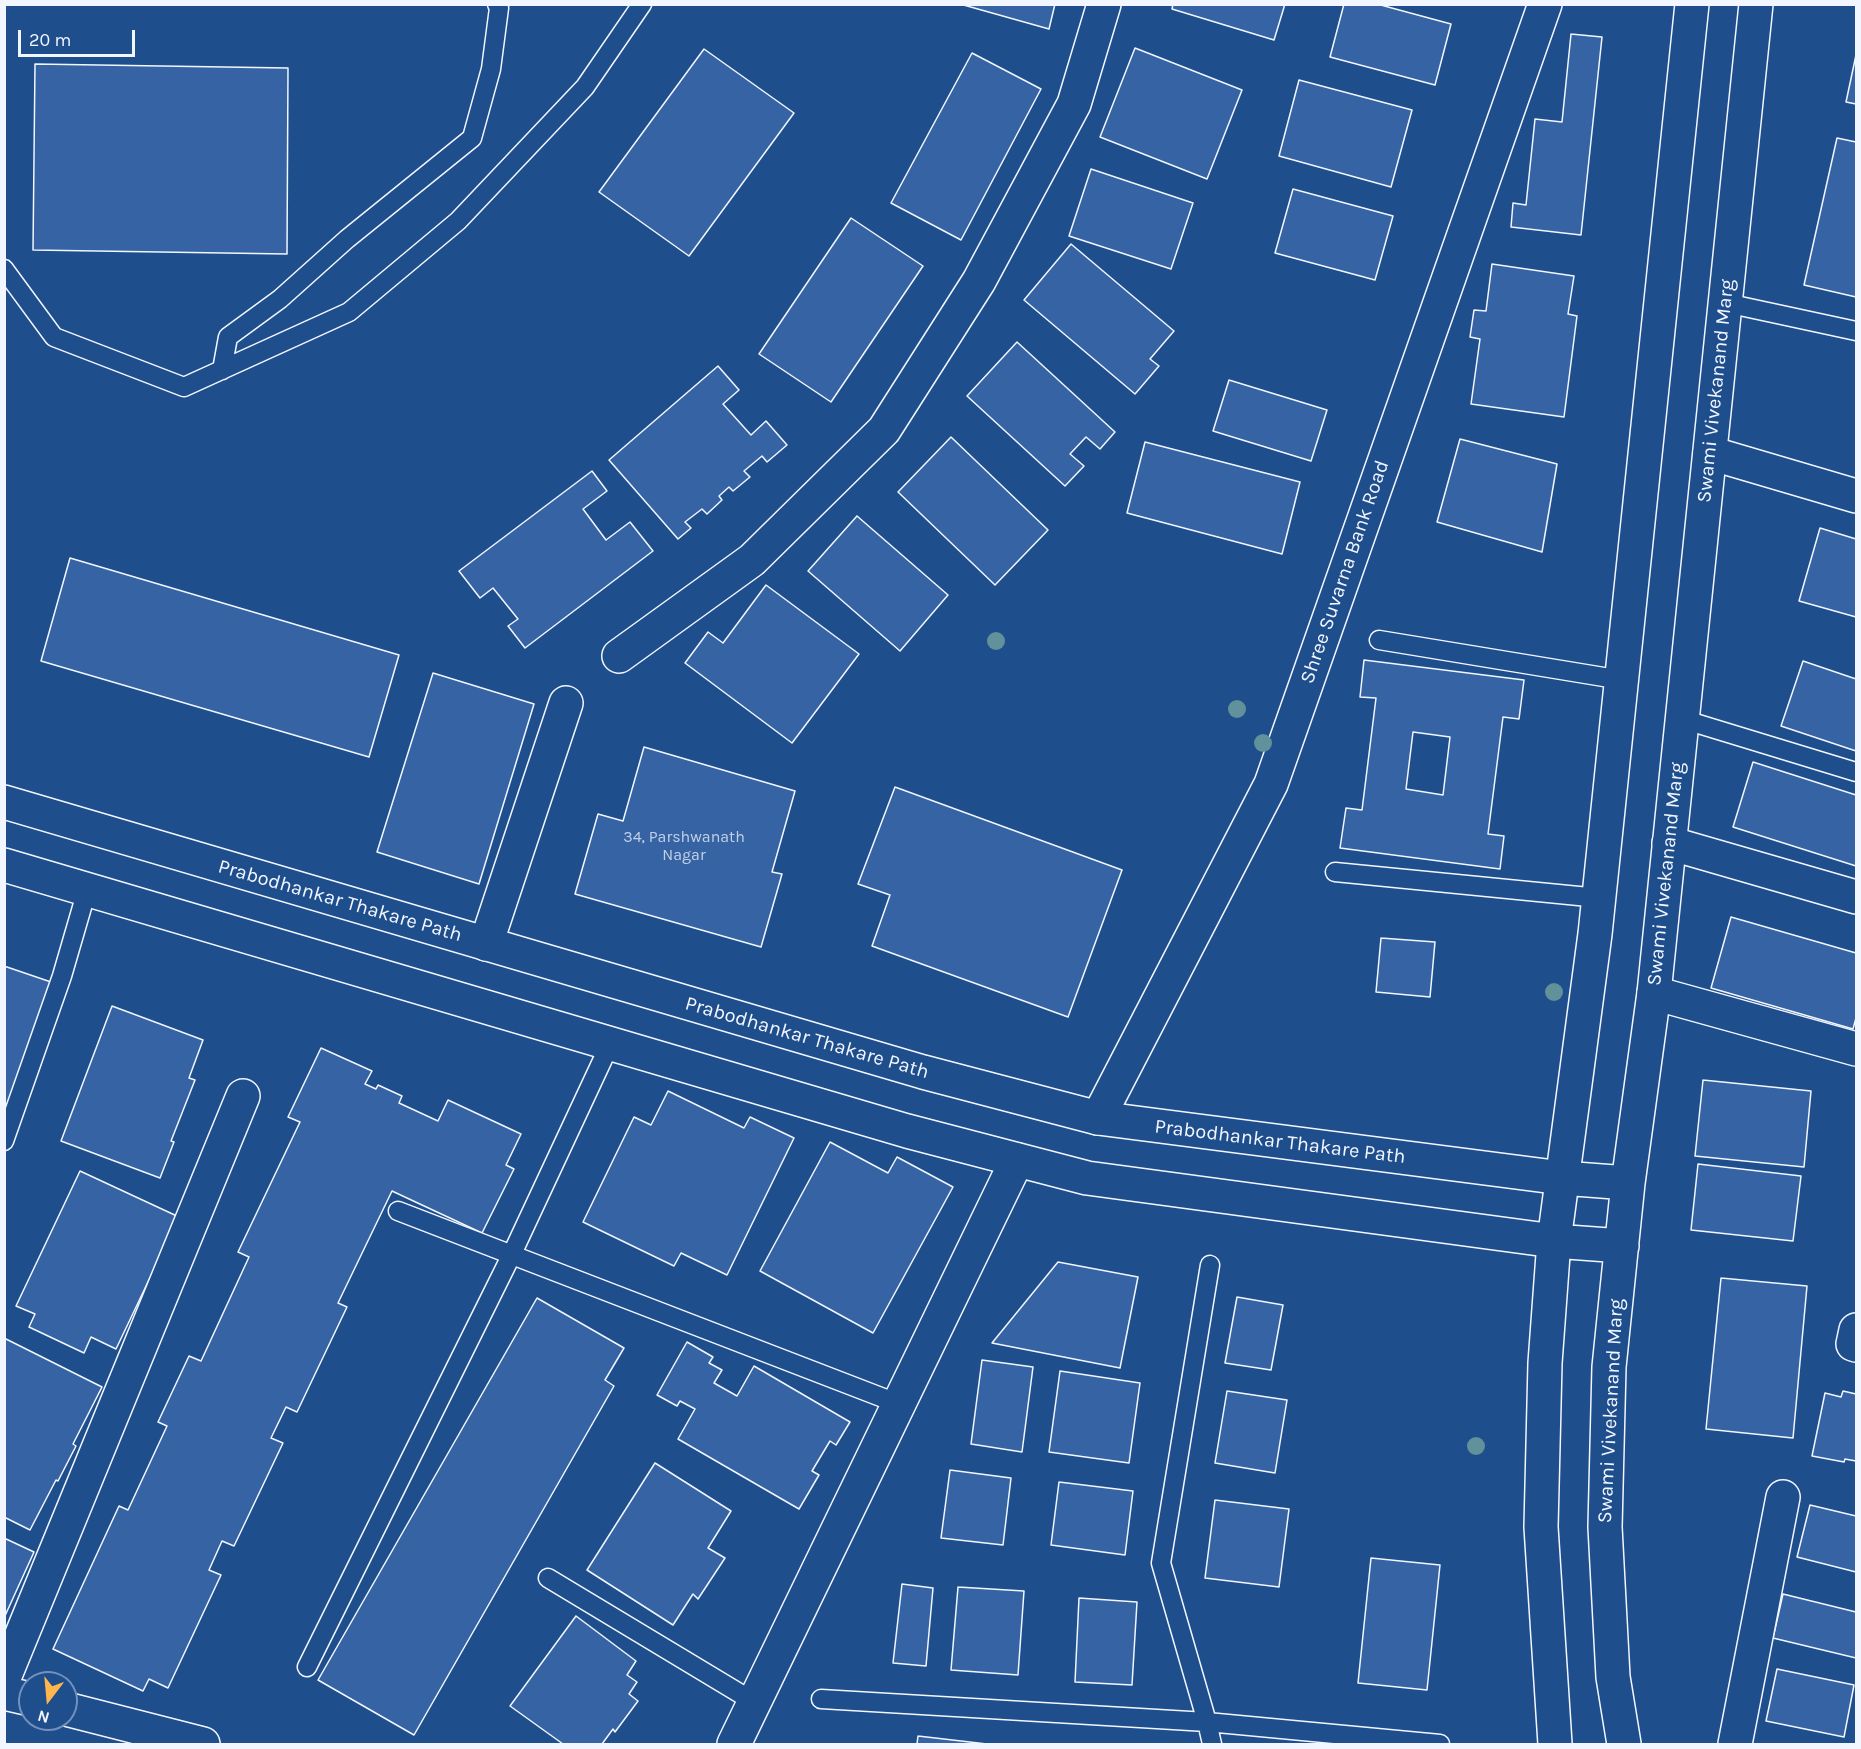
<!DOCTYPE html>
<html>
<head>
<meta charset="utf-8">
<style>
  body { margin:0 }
  #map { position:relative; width:1861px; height:1749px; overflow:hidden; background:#1f4e8c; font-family:Karla,sans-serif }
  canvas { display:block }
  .frame { position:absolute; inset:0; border:6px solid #f2f6ff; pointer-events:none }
  .north { position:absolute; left:18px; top:1671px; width:60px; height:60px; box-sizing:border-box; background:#1f4e8c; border:2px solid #7391ba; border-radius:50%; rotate:196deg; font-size:16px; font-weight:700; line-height:24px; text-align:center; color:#f2f6ff }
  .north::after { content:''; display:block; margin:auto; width:21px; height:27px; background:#ffb74d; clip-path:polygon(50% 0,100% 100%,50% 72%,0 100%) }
  .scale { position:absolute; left:18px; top:30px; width:117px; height:27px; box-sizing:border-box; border:3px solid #f2f6ff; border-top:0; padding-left:8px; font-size:18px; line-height:21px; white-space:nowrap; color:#f2f6ff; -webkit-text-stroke:4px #1f4e8c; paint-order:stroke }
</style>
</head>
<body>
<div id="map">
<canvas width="1861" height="1749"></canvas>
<div class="frame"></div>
<div class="north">N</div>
<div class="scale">20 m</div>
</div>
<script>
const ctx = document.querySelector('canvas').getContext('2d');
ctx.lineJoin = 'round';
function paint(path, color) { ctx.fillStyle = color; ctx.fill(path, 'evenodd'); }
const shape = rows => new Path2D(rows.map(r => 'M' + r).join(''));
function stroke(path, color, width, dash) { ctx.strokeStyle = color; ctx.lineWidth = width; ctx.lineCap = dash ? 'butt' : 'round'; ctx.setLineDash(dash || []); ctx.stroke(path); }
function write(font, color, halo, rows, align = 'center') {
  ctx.font = font + ' Karla,sans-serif'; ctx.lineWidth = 4.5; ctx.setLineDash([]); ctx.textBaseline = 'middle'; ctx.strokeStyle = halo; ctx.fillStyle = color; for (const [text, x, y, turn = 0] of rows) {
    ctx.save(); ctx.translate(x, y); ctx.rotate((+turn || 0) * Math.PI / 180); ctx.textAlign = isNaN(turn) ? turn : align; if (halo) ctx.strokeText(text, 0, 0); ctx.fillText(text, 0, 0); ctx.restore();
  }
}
const building = shape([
  [960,4,1055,4,1049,29,960,4],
  [1173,4,1285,4,1274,40,1172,9,1173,4],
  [1344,4,1377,4,1451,24,1435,85,1330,57,1344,4],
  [1571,34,1602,37,1581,235,1511,227,1513,203,1526,205,1535,119,1562,122,1571,34],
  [1135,48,1242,90,1207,179,1100,137,1135,48],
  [704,49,794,113,689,256,599,192,704,49],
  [972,53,1041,89,961,240,891,203,972,53],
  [1856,55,1856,104,1846,102,1856,55],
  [35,64,288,68,287,254,33,250,35,64],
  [1299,80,1412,110,1391,187,1279,156,1299,80],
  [1837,138,1856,142,1856,297,1804,285,1837,138],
  [1091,169,1193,203,1171,269,1069,236,1091,169],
  [1293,189,1393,216,1375,280,1275,253,1293,189],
  [851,218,923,266,831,402,759,354,851,218],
  [1071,244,1174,331,1150,359,1159,366,1135,394,1024,300,1071,244],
  [1492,264,1574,276,1568,314,1577,316,1564,417,1471,404,1480,339,1470,337,1474,310,1486,311,1492,264],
  [1017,342,1115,432,1100,449,1086,437,1070,454,1084,466,1065,486,967,396,1017,342],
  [718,366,739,390,723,404,751,435,766,421,787,445,767,462,762,456,744,471,750,477,733,491,729,487,719,496,722,500,707,514,702,509,685,522,691,528,678,539,609,460,718,366],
  [1229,380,1327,410,1311,461,1213,431,1229,380],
  [951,437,1048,530,995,585,898,492,951,437],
  [1460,439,1557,464,1542,552,1437,522,1460,439],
  [1145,442,1300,482,1282,554,1127,513,1145,442],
  [592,471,607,491,583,509,606,540,630,522,653,551,525,648,508,626,518,619,493,588,480,598,459,571,592,471],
  [857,516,948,595,900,651,808,571,857,516],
  [1820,528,1856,539,1856,617,1799,601,1820,528],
  [70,558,399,655,369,757,41,661,70,558],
  [766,585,859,654,792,743,685,663,708,632,723,643,766,585],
  [1364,660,1524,680,1519,719,1503,717,1488,834,1504,836,1500,869,1340,848,1346,808,1362,810,1376,698,1360,697,1364,660],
  [1413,732,1450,737,1443,795,1406,789,1413,732],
  [1803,661,1856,679,1856,751,1781,726,1803,661],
  [433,673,534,704,479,884,377,852,433,673],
  [644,747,795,791,772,872,782,874,761,947,575,894,598,814,623,821,644,747],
  [1753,762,1856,795,1856,866,1733,827,1753,762],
  [895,787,1122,870,1068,1017,872,946,890,895,858,884,895,787],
  [1731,917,1856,953,1856,1018,1853,1029,1711,988,1731,917],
  [1381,938,1435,942,1430,997,1376,992,1381,938],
  [4,966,51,982,4,1120,4,966],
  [112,1006,203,1040,189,1078,195,1080,171,1141,174,1142,160,1178,61,1141,112,1006],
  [321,1048,372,1071,365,1084,376,1089,378,1085,402,1096,399,1103,438,1121,448,1100,521,1134,506,1165,514,1169,482,1233,392,1191,338,1303,347,1307,297,1412,286,1407,271,1438,283,1443,234,1546,222,1541,209,1570,221,1575,168,1688,149,1679,143,1691,53,1649,119,1506,128,1510,167,1426,158,1422,189,1356,201,1361,249,1257,238,1252,300,1122,288,1117,321,1048],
  [1703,1080,1811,1091,1804,1167,1695,1156,1703,1080],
  [668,1091,744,1128,750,1117,794,1138,727,1275,681,1253,674,1266,583,1222,634,1117,651,1125,668,1091],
  [830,1142,888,1173,897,1157,953,1187,873,1333,760,1271,830,1142],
  [1698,1164,1801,1176,1793,1241,1691,1230,1698,1164],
  [80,1171,179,1217,116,1349,91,1337,84,1353,29,1327,35,1314,16,1306,80,1171],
  [1058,1262,1138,1277,1120,1368,992,1343,1058,1262],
  [1721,1278,1807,1286,1793,1438,1706,1429,1721,1278],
  [1237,1297,1283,1305,1271,1370,1225,1363,1237,1297],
  [537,1298,624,1348,605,1380,614,1386,414,1735,318,1680,537,1298],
  [4,1338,102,1387,73,1444,76,1446,58,1481,56,1480,30,1530,4,1517,4,1338],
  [687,1342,713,1357,709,1363,722,1370,714,1383,737,1396,754,1366,850,1422,836,1445,830,1441,812,1471,819,1475,799,1509,678,1439,695,1409,680,1401,677,1406,657,1395,687,1342],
  [982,1360,1033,1367,1022,1452,971,1444,982,1360],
  [1060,1371,1140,1383,1129,1463,1049,1452,1060,1371],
  [1227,1391,1287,1400,1275,1473,1215,1463,1227,1391],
  [1843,1391,1856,1394,1856,1461,1845,1459,1844,1462,1812,1456,1825,1393,1841,1397,1843,1391],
  [655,1463,731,1511,708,1548,725,1558,698,1599,693,1594,673,1625,587,1570,655,1463],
  [950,1470,1011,1478,1003,1545,941,1538,950,1470],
  [1059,1482,1133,1491,1125,1555,1051,1545,1059,1482],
  [1215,1500,1289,1509,1279,1587,1205,1578,1215,1500],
  [1810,1505,1856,1516,1856,1572,1797,1557,1810,1505],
  [4,1538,34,1552,4,1618,4,1538],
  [1371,1558,1440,1565,1427,1690,1358,1683,1371,1558],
  [902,1584,933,1588,926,1666,893,1663,902,1584],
  [958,1587,1024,1591,1018,1675,951,1670,958,1587],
  [1783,1594,1856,1612,1856,1658,1773,1638,1783,1594],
  [1079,1598,1137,1602,1132,1685,1075,1682,1079,1598],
  [576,1616,636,1661,627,1675,637,1682,629,1694,638,1701,615,1732,613,1729,602,1744,563,1744,510,1706,576,1616],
  [1777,1669,1854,1685,1844,1737,1766,1721,1777,1669],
  [918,1736,987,1744,917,1744,918,1736]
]);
const lane = shape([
  [4,269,54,337,184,387,349,312,458,221,585,87,642,4],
  [1726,303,1856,331],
  [222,370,228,337,280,299,347,239,472,138,491,69,499,8,497,4],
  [1379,640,1622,680],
  [1682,719,1856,772],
  [1335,872,1599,898],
  [4,1141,62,976,87,890],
  [398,1211,899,1404],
  [1210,1265,1161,1563,1207,1722,1212,1744],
  [548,1578,754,1702],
  [307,1667,511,1256,610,1044],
  [821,1699,1207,1722,1440,1744]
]);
const street = shape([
  [1710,453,1856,496],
  [619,656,752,560,884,430,979,281,1074,104,1104,4],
  [1669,843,1856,897],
  [486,944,566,703],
  [1654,993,1856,1049],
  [1098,1118,1271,784,1545,4],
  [1856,1330,1853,1344,1856,1345],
  [4,1678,243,1096],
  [4,1693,30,1699],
  [66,1709,203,1744],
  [734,1744,1017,1160],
  [1735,1744,1783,1497]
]);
const secondary = shape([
  [4,802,923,1072,1098,1118,1562,1178,1628,1183],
  [4,865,907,1131,1087,1178,1554,1241,1622,1246],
  [1555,1744,1541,1527,1545,1363,1554,1241,1595,934,1692,4],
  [1624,1744,1613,1677,1605,1527,1609,1367,1628,1183,1654,993,1756,4]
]);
const trees = [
  [996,641],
  [1237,709],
  [1263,743],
  [1554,992],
  [1476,1446]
];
const numberNames = [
  ["34, Parshwanath",684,837],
  ["Nagar",684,855]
];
const streetNames = [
  ["Swami Vivekanand Marg",1716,391,-84],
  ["Shree Suvarna Bank Road",1345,572,-71],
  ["Swami Vivekanand Marg",1666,874,-84],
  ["Prabodhankar Thakare Path",340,901,16],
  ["Prabodhankar Thakare Path",807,1038,16],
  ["Prabodhankar Thakare Path",1280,1142,7],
  ["Swami Vivekanand Marg",1611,1411,-87]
];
paint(building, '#3563a3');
stroke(building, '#f2f6ff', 1.5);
stroke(lane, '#f2f6ff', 21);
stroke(street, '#f2f6ff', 36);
stroke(secondary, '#f2f6ff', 36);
stroke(lane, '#1f4e8c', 18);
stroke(street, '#1f4e8c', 33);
stroke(secondary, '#1f4e8c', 33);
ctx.fillStyle = '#61919a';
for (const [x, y] of trees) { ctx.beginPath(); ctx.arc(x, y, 9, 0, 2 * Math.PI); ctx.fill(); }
write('16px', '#c3d1e8', null, numberNames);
write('20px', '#f2f6ff', '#1f4e8c', streetNames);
</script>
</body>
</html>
